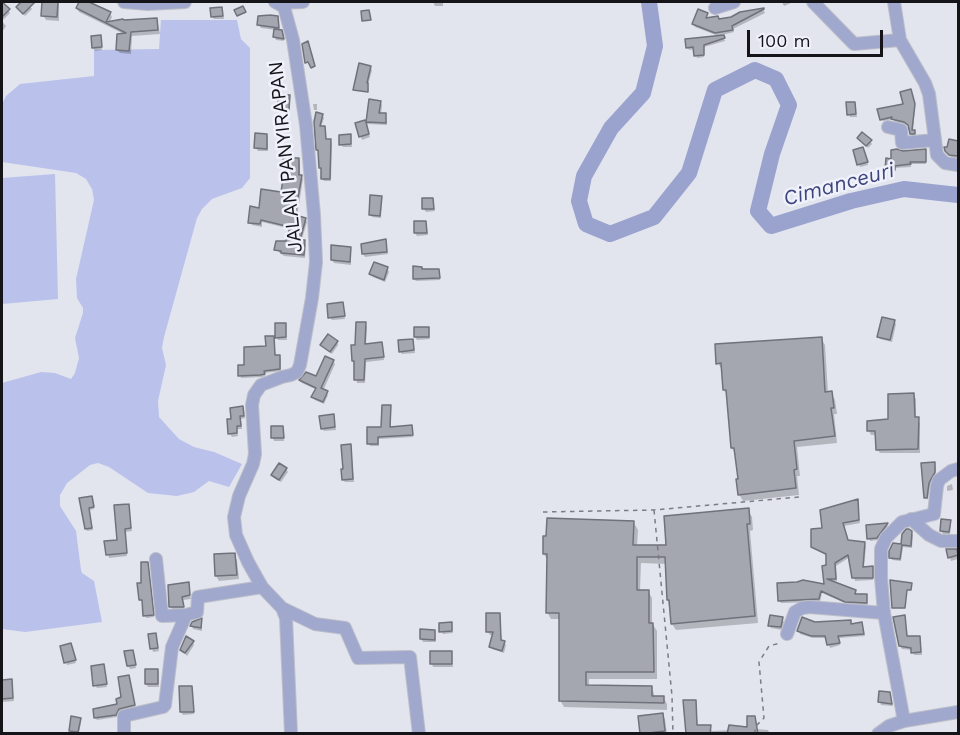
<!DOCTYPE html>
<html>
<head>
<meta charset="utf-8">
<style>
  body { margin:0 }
  #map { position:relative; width:960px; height:735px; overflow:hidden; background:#e2e4ee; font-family:"Work Sans",sans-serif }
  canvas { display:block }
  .frame { position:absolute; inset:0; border:3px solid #151519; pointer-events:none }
  .scale { position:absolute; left:747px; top:30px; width:136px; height:27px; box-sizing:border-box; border:3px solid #151519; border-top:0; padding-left:8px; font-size:18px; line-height:21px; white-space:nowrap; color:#151519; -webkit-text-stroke:4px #eff1fb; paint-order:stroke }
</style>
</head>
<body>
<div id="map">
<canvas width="960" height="735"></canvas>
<div class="frame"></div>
<div class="scale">100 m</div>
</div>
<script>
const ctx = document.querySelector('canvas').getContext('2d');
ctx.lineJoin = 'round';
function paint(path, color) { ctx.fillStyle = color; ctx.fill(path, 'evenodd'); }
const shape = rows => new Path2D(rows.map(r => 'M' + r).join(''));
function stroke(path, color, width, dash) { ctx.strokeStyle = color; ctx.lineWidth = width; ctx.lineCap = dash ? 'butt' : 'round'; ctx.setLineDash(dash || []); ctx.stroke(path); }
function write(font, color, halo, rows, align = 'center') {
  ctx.font = font + ' "Work Sans",sans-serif'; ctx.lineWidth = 5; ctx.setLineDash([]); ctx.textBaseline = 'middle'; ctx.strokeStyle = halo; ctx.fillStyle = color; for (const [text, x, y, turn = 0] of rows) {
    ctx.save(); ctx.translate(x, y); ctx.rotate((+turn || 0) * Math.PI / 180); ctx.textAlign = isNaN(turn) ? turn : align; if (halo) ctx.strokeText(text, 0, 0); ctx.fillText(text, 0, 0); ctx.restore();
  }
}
const green = shape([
  [161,20,237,20,241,39,250,48,250,178,242,188,212,199,202,209,197,218,164,337,162,348,166,365,158,401,159,417,179,439,194,447,214,452,242,464,229,487,209,481,194,492,177,496,148,493,109,467,98,463,90,465,67,483,60,495,60,506,76,531,81,570,82,573,94,581,102,622,25,632,2,629,2,383,41,372,55,373,71,379,75,373,79,358,75,338,83,313,83,308,77,298,76,279,94,200,92,189,86,179,76,173,2,162,2,104,6,96,20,84,94,76,94,50,159,49],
  [55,174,58,299,2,304,2,178]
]);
const shadow = shape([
  [2,2,10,13,2,21,6,26,2,32],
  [23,2,26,2,32,9,25,16,18,7],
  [43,2,59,2,59,21,46,20,43,15],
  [81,2,86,2,110,13,112,17,109,23,157,19,160,34,132,36,131,54,120,53,117,50,126,35,79,12,77,8],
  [433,2,443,2,443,6,435,6],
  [782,2,790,2,791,3,784,6],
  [222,9,224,19,214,19,212,16],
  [763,9,765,13,733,29,734,32,722,35,725,41,704,47,704,57,697,58,695,49,689,50,688,48,721,37,695,27,694,24,706,14,708,19,719,20],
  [277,17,280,32,284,41,276,40,275,37,276,30,261,28,259,25],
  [100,37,102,50,95,51,93,48],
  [370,67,372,70,368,85,369,90,355,89],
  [912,93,915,108,913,131,916,134,912,136,909,126,895,122,893,119,883,121,881,119,904,105],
  [289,96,290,111,281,111,279,108],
  [370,101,380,102,382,105,381,115,386,115,387,125,367,124],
  [854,103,857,117,850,117,849,114],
  [313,104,317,104,317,110,314,110],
  [322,115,324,118,321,127,325,130,326,141,330,141,332,143,331,181,324,181,322,178,315,122],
  [357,124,366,125,370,137,362,140],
  [267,135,268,138,268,151,258,151,256,148],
  [350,136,352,147,343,147,341,144],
  [859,138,870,141,872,144,868,148],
  [950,141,958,142,958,159,952,158,948,154],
  [864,151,868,165,860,167,859,164],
  [925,151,926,164,911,164,911,167,895,168,895,172,888,171,887,169,893,160],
  [299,159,300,163,300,176,303,179,297,217,305,219,307,222,301,242,304,242,306,245,305,258,284,256,276,250,288,242,291,229,262,222,262,227,252,225,250,222,260,209,282,194],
  [381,197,382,200,381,218,372,217,370,214],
  [432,199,435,211,426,212,424,209],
  [425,222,428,235,417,236,415,233],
  [385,241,388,254,365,257,363,254],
  [350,248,351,251,351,265,334,263,332,260],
  [387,268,389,272,385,282,373,277,371,274],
  [438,270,440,280,416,281,414,279,423,271],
  [342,304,345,319,332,320,330,317],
  [894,321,896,324,892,342,880,339,878,336],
  [365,324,367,327,366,345,381,344,384,360,366,362,365,383,357,383,353,360],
  [285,325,287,340,278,340,277,337],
  [428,328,430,339,417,340,415,337],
  [273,338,276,356,279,356,281,359,281,371,265,373,265,376,262,377,241,378,239,367,245,366,267,347],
  [821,338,825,345,828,393,831,393,835,400,837,414,834,414,837,443,797,447,800,476,797,476,799,495,743,501,739,494,736,455,732,448,728,397,724,390,722,370,718,363],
  [413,341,415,353,402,354,400,351],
  [337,342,338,345,332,354,322,345],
  [333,361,335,364,323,391,328,395,324,404,315,400,313,397,317,390,302,383,300,381,317,378],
  [913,395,916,399,916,419,920,423,920,453,880,453,877,449,877,435,871,435,869,431,889,421],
  [390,407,391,428,411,427,413,437,379,439,379,446,370,446,369,443,382,428],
  [242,408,245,418,241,419,242,429,237,429,238,436,232,437,230,434,233,420],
  [333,416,336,430,324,431,322,428],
  [282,427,284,441,274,441,273,438],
  [351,446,354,482,345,482,343,479],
  [923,464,934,464,936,467,936,476,930,487,928,500,926,497],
  [286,469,288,472,281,482,274,478,273,475],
  [952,484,953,490,947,491,947,486],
  [92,498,94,509,89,510,93,530,87,531,81,499],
  [857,501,860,523,844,526,848,542,864,543,866,546,864,568,872,568,873,580,855,581,850,557,836,566,837,581,830,582,855,591,856,596,866,596,868,606,847,604,822,593,820,602,781,603,779,600,825,586,827,556,815,549,813,546,823,530],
  [128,506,132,531,125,532,127,556,109,558,106,543,119,541],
  [748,510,752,517,753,530,750,531,758,623,676,630,672,624,668,600,667,564,641,563,640,591,648,591,652,598,652,623,657,631,657,679,589,679,589,686,652,688,655,697,663,697,667,704,667,710,564,707,560,700,560,619,551,619,547,612,548,561,544,554,634,523,638,530,637,547,668,546],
  [950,521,951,524,950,535,943,534,941,531],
  [887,524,888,527,878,540,870,541,868,526],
  [911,532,913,535,912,548,903,547,901,561,892,560,891,558,894,545,902,546,903,535],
  [948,551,957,554,958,559,951,561],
  [234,555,237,560,239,579,219,581,216,576],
  [147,563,154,617,146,618,143,602,140,600],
  [188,584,191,599,183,600,184,610,173,610,171,607],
  [499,614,502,641,506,645,504,653,492,649,490,646,494,635,490,635,488,632,487,615],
  [904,617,907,638,920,637,922,655,914,655,913,650,902,649,900,646],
  [782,619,784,622,782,630,771,628,769,625],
  [202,620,202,631,193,629,192,626,193,623],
  [850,622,852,625,861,624,865,636,839,638,840,645,830,648,827,638,813,638,800,634,799,631,823,624],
  [451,624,453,633,443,634,441,631],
  [434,631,436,642,423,642,421,639],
  [150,635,155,635,159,651,153,652],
  [193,642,194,645,187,656,182,650],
  [72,648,76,663,67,665,66,662],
  [132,652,136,668,130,669,128,666],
  [451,652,453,667,433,667,432,664],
  [103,666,107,687,97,688,95,685],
  [158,671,159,687,148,687,146,684],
  [128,677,136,708,121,712,117,717,97,720,95,717,118,705,123,699],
  [11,681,14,701,2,702,2,682],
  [191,687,194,714,183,715,181,712],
  [889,693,893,706,881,705,880,702],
  [695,702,698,726,710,727,712,731,756,729,768,730,770,734,688,734],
  [662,714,665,719,667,734,642,734],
  [80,719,81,722,79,734,72,733,71,730]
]);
const river = shape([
  [649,2,655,46,643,93,611,128,584,176,579,201,586,224,610,234,654,217,689,173,715,90,755,70,776,79,789,105,772,154,758,211,771,226,851,201,904,189,958,195]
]);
const building = shape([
  [2,2,10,9,2,17,2,2],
  [21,2,35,2,23,14,16,7,21,2],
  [42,2,58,2,57,17,41,16,42,2],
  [79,2,89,2,111,12,106,22,123,19,124,20,157,18,158,30,131,32,129,51,116,50,117,34,126,33,76,8,79,2],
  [243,6,246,12,237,16,234,10,243,6],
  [222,7,223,16,211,17,210,8,222,7],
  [764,8,764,9,732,26,733,30,715,33,692,24,698,9,708,13,706,18,718,16,719,19,731,17,740,12,764,8],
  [369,10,371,20,362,21,361,11,369,10],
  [270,15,278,16,279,28,257,25,258,16,270,15],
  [274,29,282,30,284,39,273,37,274,29],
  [101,35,102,47,92,48,91,36,101,35],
  [724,35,725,38,704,45,704,55,694,56,693,47,686,48,685,39,724,35],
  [308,41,315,66,311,68,308,62,305,63,302,44,308,41],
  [359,63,371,66,367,83,368,83,368,92,353,90,359,63],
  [911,89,915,104,912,130,915,130,915,134,910,134,908,125,904,122,891,119,892,117,880,120,877,109,903,104,900,92,911,89],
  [278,94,290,95,289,109,278,108,278,94],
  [369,99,381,101,379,113,386,113,386,123,366,122,369,134,359,137,355,123,365,120,366,122,369,99],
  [846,102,855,102,856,114,847,115,846,102],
  [316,112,323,114,320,126,325,126,326,139,331,139,330,179,321,179,321,168,319,168,318,150,316,150,314,122,316,112],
  [862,132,872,140,866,146,857,138,862,132],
  [255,133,267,134,267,149,254,148,255,133],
  [351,134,351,144,339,145,339,135,351,134],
  [949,139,958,141,958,156,949,155,945,151,944,147,947,147,949,139],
  [863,147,868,162,857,165,853,150,863,147],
  [897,149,903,151,926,149,926,162,910,162,911,164,895,166,895,170,885,169,886,158,891,159,891,150,897,149],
  [283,158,299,158,299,175,302,175,295,215,306,218,300,240,305,240,304,255,281,253,281,251,274,250,276,241,286,241,290,227,261,220,260,224,248,223,250,206,259,208,261,189,281,192,284,172,283,158],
  [370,195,382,196,380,216,369,215,370,195],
  [422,198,433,198,434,209,422,209,422,198],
  [414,221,426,221,427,233,414,233,414,221],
  [386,239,387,252,362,254,361,244,386,239],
  [331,245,351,247,350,262,331,260,331,245],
  [374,262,388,267,384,280,369,274,374,262],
  [413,266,422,267,422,269,439,269,440,278,413,279,413,266],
  [343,302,345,316,328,318,327,304,343,302],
  [882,317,895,320,890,340,877,337,882,317],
  [356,322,366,322,365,344,382,342,384,357,365,359,364,380,354,380,354,361,352,361,351,345,355,345,356,322],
  [275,323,286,323,286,337,275,338,275,323],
  [414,327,429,327,429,337,414,337,414,327],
  [328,334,338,341,330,352,320,345,328,334],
  [265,336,274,336,275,355,280,355,280,369,264,371,265,374,260,375,238,376,238,365,244,365,244,347,266,346,265,336],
  [822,337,825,392,832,391,834,408,831,408,835,436,794,441,797,469,794,470,796,488,738,495,736,479,738,479,734,448,731,448,726,390,723,390,721,363,716,364,715,344,822,337],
  [413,339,414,350,399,352,398,340,413,339],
  [325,356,334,360,321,388,328,391,323,402,311,397,316,388,299,380,306,372,316,376,325,356],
  [914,393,915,417,919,417,918,449,876,450,875,431,867,431,867,421,888,419,888,394,914,393],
  [382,405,391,405,390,427,412,425,413,435,378,437,378,444,367,444,367,427,381,427,382,405],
  [243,406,244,416,240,416,241,426,237,426,237,433,228,434,227,419,231,419,230,408,243,406],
  [334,414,335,427,321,429,319,416,334,414],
  [271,426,283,426,284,438,271,438,271,426],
  [351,444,353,479,342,480,341,469,343,469,341,445,351,444],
  [935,462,935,472,929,483,927,498,924,498,921,463,935,462],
  [279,463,287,468,279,480,271,475,279,463],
  [92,496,94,507,89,508,92,528,85,529,79,498,92,496],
  [858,499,859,520,843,523,848,540,865,542,863,567,873,566,873,578,852,578,848,555,835,563,836,579,827,579,856,590,855,594,867,594,867,603,845,602,821,591,819,599,778,601,777,583,797,582,803,580,824,584,822,566,826,565,826,554,811,547,811,529,822,528,820,510,858,499],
  [129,504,131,528,125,529,127,553,106,555,104,541,117,540,114,505,129,504],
  [749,508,750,524,747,524,755,616,671,624,669,600,667,600,665,557,637,557,637,590,649,590,649,623,653,623,654,672,586,672,586,685,652,686,652,696,664,696,664,703,559,701,559,613,546,613,547,554,543,554,543,536,546,536,547,518,634,521,633,545,666,545,664,516,749,508],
  [941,519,951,520,949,532,940,531,941,519],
  [888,523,877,538,867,539,866,525,888,523],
  [906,529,909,529,912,531,911,546,902,545,900,559,889,558,889,551,893,543,901,544,902,534,906,529],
  [946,549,957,549,958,555,948,558,946,549],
  [235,553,237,575,215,576,214,554,235,553],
  [141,562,148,562,154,615,143,616,142,600,139,600,137,583,141,583,141,562],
  [890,580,912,583,911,590,907,590,905,608,892,608,890,580],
  [189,582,190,595,182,597,184,607,169,607,168,585,189,582],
  [486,613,500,613,501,640,505,641,502,651,489,647,493,632,486,632,486,613],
  [770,615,783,617,781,627,768,626,770,615],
  [905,615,907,636,920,636,921,652,911,653,911,648,899,646,893,617,905,615],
  [802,617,815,622,851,620,851,624,862,622,864,634,838,636,840,643,827,645,825,636,811,636,797,631,802,617],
  [202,618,201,628,190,626,192,622,202,618],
  [452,622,452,631,439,632,439,623,452,622],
  [420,629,435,630,435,640,420,639,420,629],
  [156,633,158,648,150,649,148,634,156,633],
  [186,636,194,641,185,653,180,650,186,636],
  [71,643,76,660,64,663,60,646,71,643],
  [133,650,136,665,127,666,124,651,133,650],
  [430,651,452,651,452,664,430,664,430,651],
  [104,664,107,684,93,686,91,666,104,664],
  [145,669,158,669,158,684,145,684,145,669],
  [129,675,135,705,119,709,116,715,94,718,93,709,117,704,116,699,121,697,118,677,129,675],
  [12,679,13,698,2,699,2,680,12,679],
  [179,686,192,686,194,712,180,712,179,686],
  [879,691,890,692,892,704,878,702,879,691],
  [683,700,696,700,697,725,711,725,710,734,686,734,683,700],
  [663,713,665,731,640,734,638,716,663,713],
  [71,716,81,718,78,732,69,731,71,716],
  [747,716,755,716,758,734,727,734,729,725,747,727,747,716]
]);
const path = shape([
  [654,510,672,696,673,734],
  [543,512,654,510,799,497],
  [755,734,755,727,764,718,759,662,769,646,780,643]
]);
const minor = shape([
  [124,2,148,4,185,2],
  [275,2,284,7,293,40,306,125,314,215,316,262,312,298,300,365,297,372,291,375,282,377,261,385,254,395,252,405,255,454,253,464,239,496,234,517,236,535,248,562,262,587,282,608,286,618,291,734],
  [813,2,854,44,900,40],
  [894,2,900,40,925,83,929,94,937,155,945,163,958,165],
  [277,3,303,2],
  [715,8,734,2],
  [888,127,901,130,902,143,935,140],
  [911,519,929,535,941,541,958,541],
  [156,559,162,616,186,615],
  [282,608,315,624,345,628,358,658,410,657,419,734],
  [787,634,795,612,802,608,809,607,884,613],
  [904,721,884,613,881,578,881,549,886,538,902,522,934,514,937,486,939,480,951,471,958,469],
  [124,734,124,716,163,707,165,705,172,647,186,615,197,612,198,597,262,587],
  [878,734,889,726,904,721,958,712]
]);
const streetNames = [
  ["JALAN PANYIRAPAN",286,157,-96]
];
const waterNames = [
  ["Cimanceuri",839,185,-15]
];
paint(green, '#bac2ec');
paint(shadow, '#0003');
stroke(river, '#9aa2ce', 16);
paint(building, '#a5a7b0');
stroke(building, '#70727b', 1.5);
stroke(minor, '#bdbfc8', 14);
stroke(path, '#7c7d84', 1.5, [4.5, 4.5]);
stroke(minor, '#a1a8ce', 12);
write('20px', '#151519', '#eff1fb', streetNames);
write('italic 21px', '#3e447d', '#eff1fb', waterNames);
</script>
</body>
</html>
